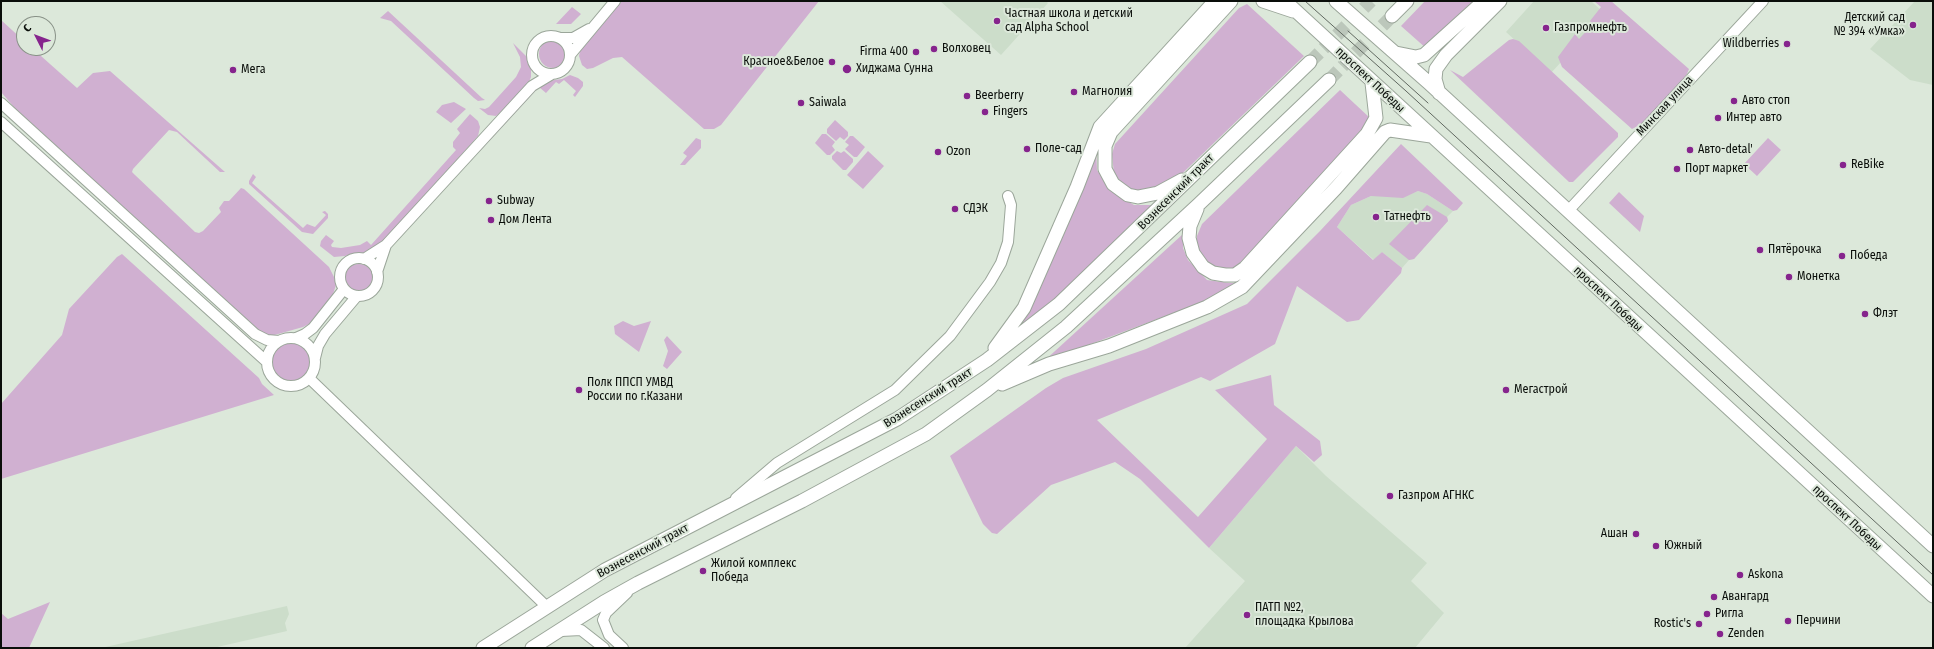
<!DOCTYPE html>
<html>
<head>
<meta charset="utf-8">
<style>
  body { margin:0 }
  #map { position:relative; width:1934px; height:649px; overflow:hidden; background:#dce8da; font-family:"Fira Sans Condensed",sans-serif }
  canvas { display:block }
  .frame { position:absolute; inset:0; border:2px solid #0a0e0a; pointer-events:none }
  .north { position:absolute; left:16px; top:16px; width:40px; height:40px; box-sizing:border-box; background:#dce8da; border:1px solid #889187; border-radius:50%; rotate:312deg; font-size:11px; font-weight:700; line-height:16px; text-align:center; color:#0a0e0a }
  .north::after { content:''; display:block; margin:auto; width:14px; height:18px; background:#86248d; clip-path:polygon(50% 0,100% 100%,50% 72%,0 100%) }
</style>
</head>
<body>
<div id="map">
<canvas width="1934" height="649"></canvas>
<div class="frame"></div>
<div class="north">С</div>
</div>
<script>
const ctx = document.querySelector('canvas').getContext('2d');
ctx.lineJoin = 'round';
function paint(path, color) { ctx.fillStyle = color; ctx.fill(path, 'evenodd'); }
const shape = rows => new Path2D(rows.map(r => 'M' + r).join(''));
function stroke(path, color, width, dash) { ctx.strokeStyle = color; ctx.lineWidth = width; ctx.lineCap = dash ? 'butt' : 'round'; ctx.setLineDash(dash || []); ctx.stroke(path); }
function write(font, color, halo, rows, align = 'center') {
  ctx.font = font + ' "Fira Sans Condensed",sans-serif'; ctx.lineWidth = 4; ctx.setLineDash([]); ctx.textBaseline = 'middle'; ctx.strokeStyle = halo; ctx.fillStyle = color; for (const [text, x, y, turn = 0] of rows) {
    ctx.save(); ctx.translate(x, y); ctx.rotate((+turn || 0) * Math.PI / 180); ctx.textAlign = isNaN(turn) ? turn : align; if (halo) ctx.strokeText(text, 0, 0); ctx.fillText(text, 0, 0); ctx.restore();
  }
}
const built = shape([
  [940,1,1046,1,1048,3,1001,55],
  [1534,1,1591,1,1605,14,1551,73,1506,32],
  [1915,1,1933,1,1933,85,1910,80,1870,49],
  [1418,191,1427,194,1453,211,1447,217,1448,221,1414,259,1409,260,1402,268,1382,252,1374,260,1337,227,1351,205,1371,196,1408,195],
  [1296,446,1326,476,1427,563,1411,581,1444,613,1415,648,1185,648,1245,581,1209,548],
  [287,606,289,614,285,623,287,631,213,648,101,648]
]);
const green = shape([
  [622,1,819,1,721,125,714,129,704,129,622,57,613,58,593,68,587,69,582,65,579,56,581,47],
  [1425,1,1479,1,1427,49,1401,26],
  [1594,1,1611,1,1689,69,1686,76,1642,124,1632,129,1562,67,1558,57,1575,34,1579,39,1593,24,1590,21,1601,7],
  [1247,4,1304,56,1159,196,1138,196,1119,181,1114,174,1112,154,1115,144,1239,8],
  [572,7,581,14,571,24,556,24],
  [388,11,482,98,485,100,478,101,474,98,391,21,380,18],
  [1,20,24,41,24,48,32,48,77,88,93,73,110,71,225,172,220,172,177,132,169,130,133,169,132,172,135,175,195,232,199,233,203,231,221,212,219,208,224,201,229,201,241,188,244,189,329,267,334,277,336,285,332,297,309,324,303,327,271,336,259,332,26,121,1,92],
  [1513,39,1519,41,1618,133,1618,137,1573,182,1569,182,1450,70,1463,77,1509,40],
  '539 54a14 14 0 1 1 28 0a14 14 0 1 1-28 0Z',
  [513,43,527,57,531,68,531,77,529,82,500,113,496,116,488,115,479,108,485,109,489,107,516,77,521,67,520,57],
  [570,75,578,78,583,82,583,86,575,97,573,95,576,91,564,80,559,84,556,82,546,93,539,87,480,151,479,149,539,86,547,81,562,79],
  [1340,90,1370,118,1367,129,1235,270,1222,271,1204,261,1197,245,1197,236,1202,224],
  [454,102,466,109,451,123,436,112,442,105],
  [470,114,478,121,480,127,478,136,376,251,370,253,354,253,345,256,334,257,320,246,321,241,326,235,334,241,331,245,332,247,341,248,360,245,367,241,371,245,456,150,453,147,453,142,460,133,457,129],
  [835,120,848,132,848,136,844,140,840,137,836,141,827,133,827,129],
  [822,134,826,134,835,142,832,146,835,150,830,155,827,155,815,143],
  [850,136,853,136,865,147,857,157,854,157,845,149,849,145,845,142],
  [696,138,701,140,701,148,685,165,680,165,687,156,683,153],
  [1768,138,1781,150,1757,176,1744,164],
  [1401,144,1463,203,1457,210,1453,211,1427,194,1418,191,1403,198,1371,196,1351,205,1337,227,1373,260,1382,252,1402,268,1401,273,1359,320,1347,322,1297,286,1275,344,1210,381,1201,377,1097,420,1198,517,1267,439,1215,390,1271,375,1274,405,1320,441,1322,455,1314,462,1296,446,1209,548,1140,479,1115,462,1051,485,997,534,992,533,983,524,950,456,1046,388,1063,378,1146,349,1247,304,1320,231],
  [1096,147,1097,170,1108,187,1119,196,1134,205,1156,205,1054,303,1009,340,1020,325,1033,304],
  [837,151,841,153,844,151,853,159,853,162,846,170,843,170,832,159,832,156],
  [868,151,884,166,863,189,847,175],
  [253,174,256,177,252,183,303,228,307,224,315,227,326,215,322,212,325,211,328,214,328,218,313,234,302,232,249,184,249,181],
  [1619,192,1644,216,1640,232,1609,203],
  [1427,205,1447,217,1448,221,1414,259,1409,260,1389,244],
  [1183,234,1183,248,1188,260,1207,280,1229,283,1241,283,1200,303,1043,362],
  [122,254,259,378,262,384,274,395,1,479,1,404,62,335,69,309,117,257],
  '344 279a15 15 0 1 1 30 0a15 15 0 1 1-30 0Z',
  [623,321,634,326,651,321,639,352,615,334,614,326],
  [667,336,682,352,667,369,663,366,668,351,664,340],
  '270 362a21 21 0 1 1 42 0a21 21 0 1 1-42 0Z',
  [50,602,29,648,1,648,1,613,8,619]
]);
const majorTunnel = shape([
  [1310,62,1371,1],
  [1329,80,1392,16]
]);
const minor = shape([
  '532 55a19 19 0 1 1 38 0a19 19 0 1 1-38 0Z',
  [559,38,573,38,589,29],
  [570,55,615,1],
  [1,103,255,334,267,340,279,341],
  [1,122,267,362],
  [1568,211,1763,1],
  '340 277a19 19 0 1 1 38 0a19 19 0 1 1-38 0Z',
  [364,259,386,245,532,86,552,74],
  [377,272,386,245],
  '267 362a24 24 0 1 1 48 0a24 24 0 1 1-48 0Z',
  [296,338,305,334,313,328,344,289],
  [315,358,318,346,325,334,357,296],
  [309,378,546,606],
  [736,498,777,463,895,390,950,336,990,282,1001,263,1008,242,1011,205,1008,196],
  [561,631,581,630,604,648],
  [623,648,609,635,603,620,606,613,627,593]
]);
const major = shape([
  [1263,1,1293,11],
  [1285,1,1933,596],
  [1336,1,1429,83,1933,546],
  [1392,16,1407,1],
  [1396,53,1416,57,1424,55,1484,1],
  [1439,93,1435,79,1436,69,1446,55,1500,1],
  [1182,180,1158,193,1138,197,1128,195,1113,184,1105,169,1105,146,1111,132,1231,1],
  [1197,209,1190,226,1189,238,1193,253,1203,267,1213,273,1225,275,1235,275,1245,268,1367,134,1376,118,1372,83],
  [995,348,1024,308,1077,187,1100,127,1215,1],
  [1002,384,1049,364,1109,346,1207,307,1242,287,1336,188,1385,132,1390,130,1431,136],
  [483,648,605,570,897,419,987,360,1059,304,1310,62],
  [532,648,604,602,638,583,802,501,926,434,987,390,1066,327,1198,205,1329,80]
]);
const tram = shape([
  [1305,1,1406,91,1933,575],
  [1348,31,1428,103]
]);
const markers = [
  [997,21,4,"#86248d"],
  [1913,25,4,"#86248d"],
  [1546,28,4,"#86248d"],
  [1787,44,4,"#86248d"],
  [934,49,4,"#86248d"],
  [916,52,4,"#86248d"],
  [832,62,4,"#86248d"],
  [847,69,5,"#86248d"],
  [233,70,4,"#86248d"],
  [1074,92,4,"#86248d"],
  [967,96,4,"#86248d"],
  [1734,101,4,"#86248d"],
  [801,103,4,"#86248d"],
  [985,112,4,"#86248d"],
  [1718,118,4,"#86248d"],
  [1027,149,4,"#86248d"],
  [1690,150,4,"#86248d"],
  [938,152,4,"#86248d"],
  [1843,165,4,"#86248d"],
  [1677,169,4,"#86248d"],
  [489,201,4,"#86248d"],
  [955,209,4,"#86248d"],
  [1376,217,4,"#86248d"],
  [491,220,4,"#86248d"],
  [1760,250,4,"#86248d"],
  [1842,256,4,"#86248d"],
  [1789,277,4,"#86248d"],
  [1865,314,4,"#86248d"],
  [579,390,4,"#86248d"],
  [1506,390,4,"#86248d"],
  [1390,496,4,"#86248d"],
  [1636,534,4,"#86248d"],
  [1656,546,4,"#86248d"],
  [703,571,4,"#86248d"],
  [1740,575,4,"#86248d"],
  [1714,597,4,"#86248d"],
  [1707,614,4,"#86248d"],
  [1247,615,4,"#86248d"],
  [1788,621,4,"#86248d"],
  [1699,624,4,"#86248d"],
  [1720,634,4,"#86248d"]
];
const poiNames = [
  ["Частная школа и детский",1005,14],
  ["сад Alpha School",1005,28],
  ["Детский сад",1905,18,"right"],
  ["№ 394 «Умка»",1905,32,"right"],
  ["Газпромнефть",1554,28],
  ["Wildberries",1779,44,"right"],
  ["Волховец",942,49],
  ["Firma 400",908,52,"right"],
  ["Красное&Белое",824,62,"right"],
  ["Хиджама Сунна",856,69],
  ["Мега",241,70],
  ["Магнолия",1082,92],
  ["Beerberry",975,96],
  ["Авто стоп",1742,101],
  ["Saiwala",809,103],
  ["Fingers",993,112],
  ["Интер авто",1726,118],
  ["Поле-сад",1035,149],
  ["Авто-detal'",1698,150],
  ["Ozon",946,152],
  ["ReBike",1851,165],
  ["Порт маркет",1685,169],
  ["Subway",497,201],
  ["СДЭК",963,209],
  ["Татнефть",1384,217],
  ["Дом Лента",499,220],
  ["Пятёрочка",1768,250],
  ["Победа",1850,256],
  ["Монетка",1797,277],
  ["Флэт",1873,314],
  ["Полк ППСП УМВД",587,383],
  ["России по г.Казани",587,397],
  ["Мегастрой",1514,390],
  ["Газпром АГНКС",1398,496],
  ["Ашан",1628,534,"right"],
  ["Южный",1664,546],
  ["Жилой комплекс",711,564],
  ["Победа",711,578],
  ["Askona",1748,575],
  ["Авангард",1722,597],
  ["ПАТП №2,",1255,608],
  ["площадка Крылова",1255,622],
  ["Ригла",1715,614],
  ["Перчини",1796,621],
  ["Rostic's",1691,624,"right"],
  ["Zenden",1728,634]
];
const streetNames = [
  ["проспект Победы",1370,80,43],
  ["Минская улица",1665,106,-47],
  ["Вознесенский тракт",1176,192,-45],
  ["проспект Победы",1608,299,43],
  ["Вознесенский тракт",928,398,-32],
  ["проспект Победы",1847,518,43],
  ["Вознесенский тракт",643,551,-28]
];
paint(built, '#ccddca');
paint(green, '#d0b0d1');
stroke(majorTunnel, '#bcc7bb', 13, [13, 6]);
stroke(minor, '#9ba69a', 12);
stroke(major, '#9ba69a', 15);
stroke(minor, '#fff', 10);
stroke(major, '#fff', 13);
stroke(tram, '#616961', 1);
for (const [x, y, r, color] of markers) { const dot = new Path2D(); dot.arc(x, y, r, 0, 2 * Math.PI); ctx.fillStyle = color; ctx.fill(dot); stroke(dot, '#dce8da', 1.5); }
write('12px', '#0a0e0a', '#dce8da', poiNames, 'left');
write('12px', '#0a0e0a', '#dce8da', streetNames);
</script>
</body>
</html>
